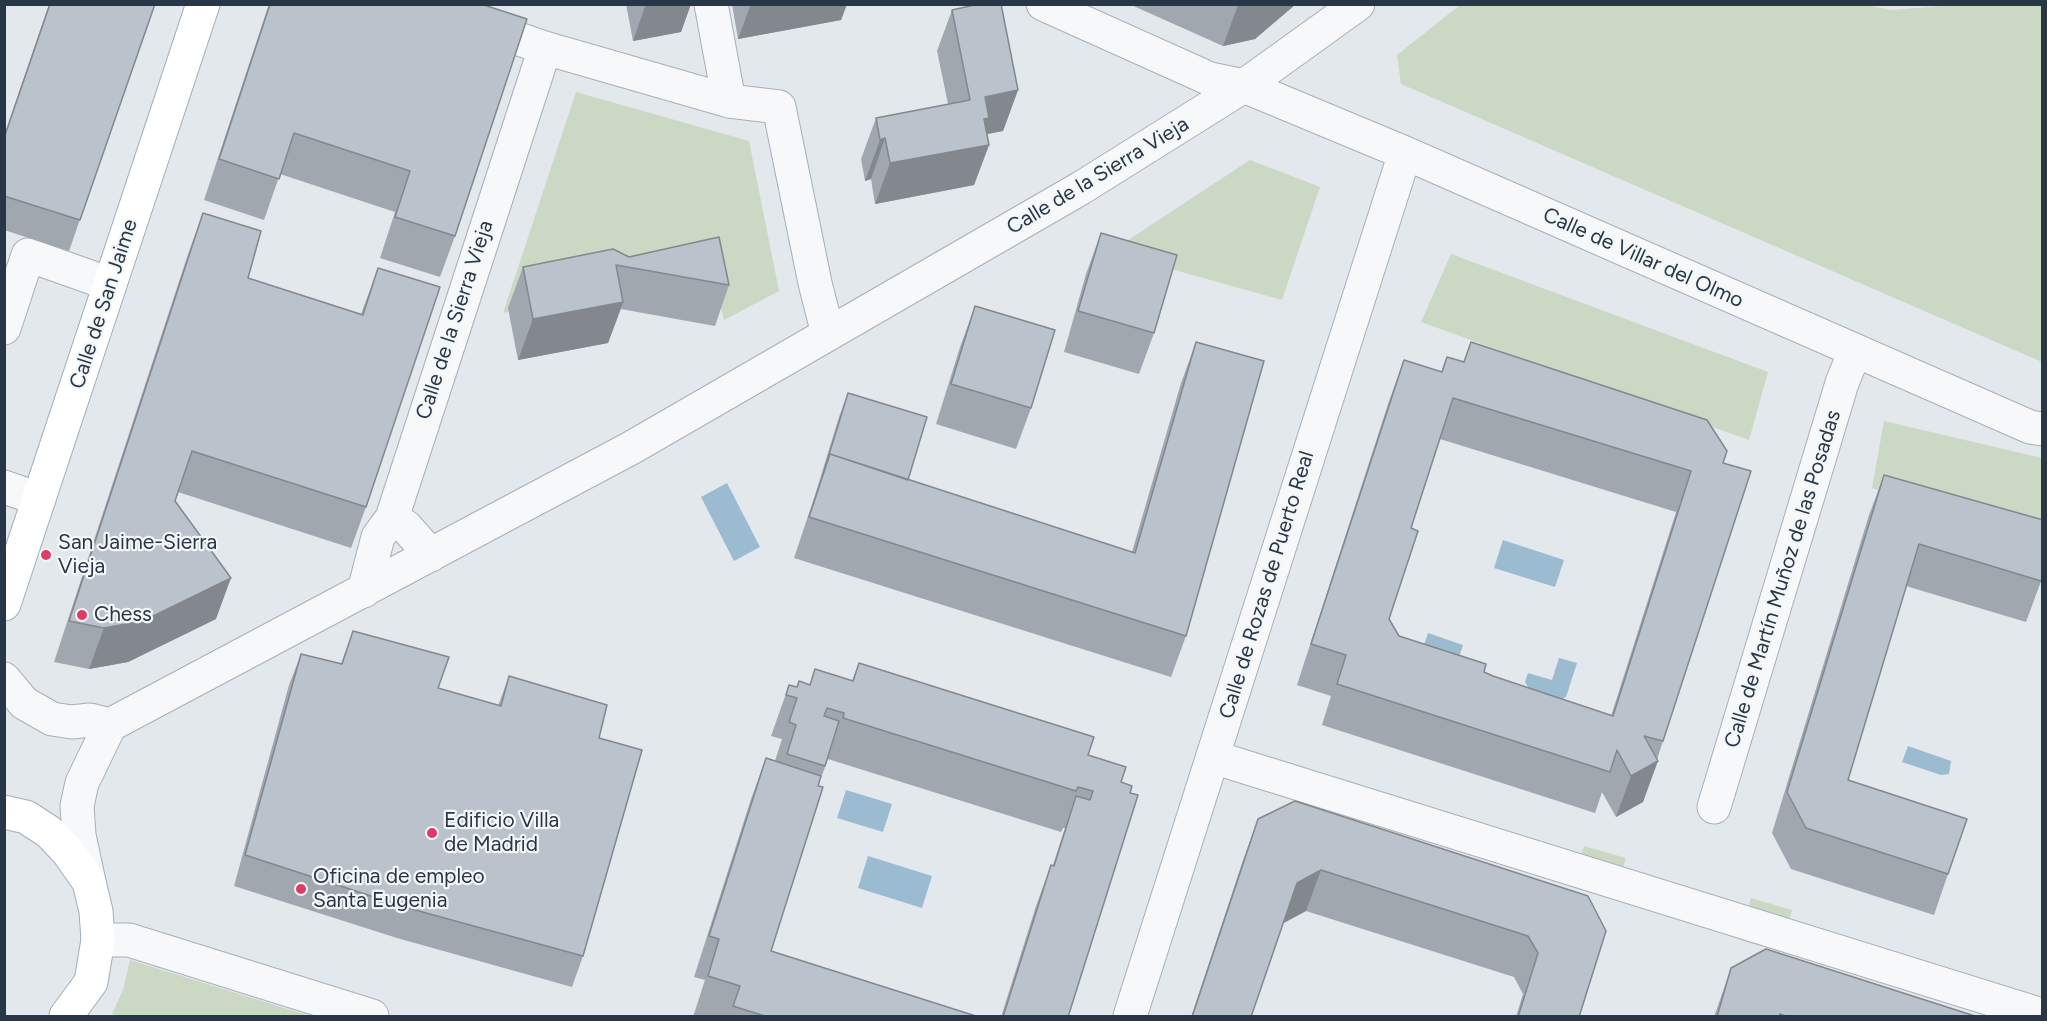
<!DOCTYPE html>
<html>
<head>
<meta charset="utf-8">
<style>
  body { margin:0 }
  #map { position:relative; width:2047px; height:1021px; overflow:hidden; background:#e3e8ed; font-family:Figtree,sans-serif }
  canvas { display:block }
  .frame { position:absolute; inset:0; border:6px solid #283748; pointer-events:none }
</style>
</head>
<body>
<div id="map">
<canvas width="2047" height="1021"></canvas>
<div class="frame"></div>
</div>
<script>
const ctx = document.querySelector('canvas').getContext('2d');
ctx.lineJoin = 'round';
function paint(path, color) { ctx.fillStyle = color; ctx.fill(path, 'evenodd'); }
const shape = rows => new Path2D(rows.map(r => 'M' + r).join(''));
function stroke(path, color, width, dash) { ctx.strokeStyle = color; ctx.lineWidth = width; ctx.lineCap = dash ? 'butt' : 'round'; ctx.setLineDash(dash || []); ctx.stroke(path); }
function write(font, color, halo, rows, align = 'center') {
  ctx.font = font + ' Figtree,sans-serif'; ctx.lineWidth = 4.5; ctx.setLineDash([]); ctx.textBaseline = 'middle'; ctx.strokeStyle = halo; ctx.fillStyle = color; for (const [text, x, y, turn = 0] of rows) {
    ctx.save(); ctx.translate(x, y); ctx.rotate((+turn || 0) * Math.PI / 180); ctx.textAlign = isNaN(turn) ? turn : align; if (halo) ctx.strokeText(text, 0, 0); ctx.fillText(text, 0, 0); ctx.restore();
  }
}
const green = shape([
  [1866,5,1891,10,1967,4,2042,5,2042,362,1401,84,1397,55,1460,5],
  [576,92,749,141,779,291,724,320,711,267,503,313],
  [1250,160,1320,187,1282,300,1110,252],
  [1451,254,1768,372,1749,440,1421,322],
  [1884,421,2042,458,2042,542,1872,488],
  [1584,846,1626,858,1613,899,1571,887],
  [1751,898,1792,910,1780,952,1738,939],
  [130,960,310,1016,120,1016,112,1014,123,990]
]);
const water = shape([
  [727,483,760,547,734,561,701,497],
  [1503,540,1564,560,1555,587,1494,568],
  [1428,633,1463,645,1455,669,1420,657],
  [1559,658,1577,663,1566,697,1560,700,1530,690,1525,682,1528,673,1552,680],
  [1908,746,1951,761,1949,774,1941,775,1902,762],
  [846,790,892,804,883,832,837,818],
  [868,856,932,876,922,908,858,888]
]);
const minor = shape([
  [417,4,545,48,729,101,779,107,815,283,828,334],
  [711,4,729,101],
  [1043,4,1210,79,1244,86,1405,153,2030,427,2042,429],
  [4,328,28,255,110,284],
  [4,487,39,499],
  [392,518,406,527,431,555],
  [364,591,378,537,392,518,545,48],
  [4,679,24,703,52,719,72,722,90,720,110,725],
  [1213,757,2042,1015],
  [1714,807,1842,383,1855,351],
  [89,882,79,835,77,806,82,783,110,725,631,448,1081,188,1244,86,1358,4],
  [98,940,129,940,372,1016],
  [1130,1016,1405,153]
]);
const major = shape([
  [4,604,203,4],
  [4,812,26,817,49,832,68,852,89,882,96,911,98,940,91,982,66,1016]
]);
const wall = shape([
  [49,4,155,4,69,251,4,230,4,136],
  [269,4,481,4,455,236,440,277,380,258,395,212,280,174,264,220,204,200],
  [626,4,691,4,681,32,633,41],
  [732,4,847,4,841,20,738,39],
  [1129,4,1296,4,1255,39,1223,46],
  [952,10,1018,90,1003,131,987,134,989,145,974,185,875,204,871,179,865,181,861,159,876,118,948,104,937,51],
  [203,213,248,278,361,314,378,268,366,507,351,548,178,492,175,501,216,619,128,662,89,669,54,662,188,254],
  [1101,233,1154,333,1139,374,1064,352,1086,274],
  [629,257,729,285,715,326,621,309,608,343,518,360,508,308,523,267],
  [975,306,1031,408,1016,449,936,424,960,347],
  [1196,342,1186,636,1171,677,794,558,815,495,839,417,848,393,908,480,1132,552,1181,383],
  [1471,342,1723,463,1663,741,1643,802,1616,817,1602,792,1595,813,1322,725,1331,696,1297,685,1389,401,1404,360,1441,372,1447,357,1464,362],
  [1440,439,1676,512,1611,716,1493,676,1399,636,1389,619,1411,528],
  [1884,475,2043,576,2026,622,1906,586,1848,780,1948,874,1934,915,1791,869,1772,833,1869,515],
  [353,631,438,688,498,706,509,676,599,738,583,956,572,987,397,938,234,886,289,685,301,654,341,664],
  [859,663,1088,755,1121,782,1068,1017,1001,1017,1036,906,1051,865,1053,865,1065,828,1063,828,1061,832,828,759,818,786,771,951,979,1017,693,1017,705,980,694,977,751,799,766,758,775,761,782,739,771,736,789,685,797,687,810,684,815,669,852,681],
  [1258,819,1588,896,1579,1017,1516,1017,1523,994,1514,977,1306,911,1283,923,1251,1017,1191,1017,1243,860],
  [1731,968,1978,1017,1714,1017]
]);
const shadedWall = shape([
  [646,4,691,4,681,32,633,41],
  [751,4,847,4,841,20,738,39],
  [1296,4,1255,39,1223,46,1238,5],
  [1018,90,1003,131,982,135,989,145,974,185,875,204,890,163,985,97],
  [885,138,871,179,865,181,880,140],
  [623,302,608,343,518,360,533,319],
  [231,578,216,619,128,662,89,669,104,628],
  [1658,761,1643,802,1616,817,1631,776],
  [1321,870,1306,911,1282,924,1297,883]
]);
const building = shape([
  [50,4,155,4,80,220,4,196,4,138,50,4],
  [270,4,481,4,527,19,455,236,395,217,410,171,294,133,279,179,219,159,270,4],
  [979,4,1001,4,1018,90,985,97,989,118,984,119,989,145,890,163,885,138,880,140,876,118,970,100,952,10,979,4],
  [203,213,261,231,248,278,363,315,378,268,440,287,366,507,192,451,175,501,231,578,143,621,104,628,69,621,203,213],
  [1101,233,1177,255,1154,333,1078,311,1101,233],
  [719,237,729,285,616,265,623,302,533,319,523,267,613,249,629,257,719,237],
  [975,306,1055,330,1031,408,951,384,975,306],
  [1196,342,1264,361,1186,636,809,517,830,454,1135,553,1196,342],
  [1471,342,1707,420,1727,451,1723,463,1751,471,1663,741,1644,736,1658,761,1631,776,1617,750,1610,772,1337,684,1346,655,1311,644,1404,360,1442,372,1447,357,1464,362,1471,342],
  [1453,398,1691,471,1613,716,1493,676,1484,672,1486,664,1399,636,1389,619,1418,531,1411,528,1453,398],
  [848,393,927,417,908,480,830,454,824,471,848,393],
  [1884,475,2043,520,2043,576,2041,581,1919,544,1848,780,1967,819,1948,874,1806,828,1787,792,1884,475],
  [353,631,449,657,438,688,501,706,509,676,607,705,599,738,642,750,583,956,408,908,245,855,301,654,342,664,353,631],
  [859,663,1094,737,1088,755,1126,767,1121,782,1132,786,1130,793,1138,795,1068,1017,1003,1017,1051,865,1054,866,1076,796,1090,800,1093,791,1078,787,1076,791,971,758,843,718,844,713,827,708,824,716,839,721,825,766,787,754,796,725,789,722,797,698,786,695,789,685,797,687,799,681,810,685,815,669,853,681,859,663],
  [766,758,821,776,818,786,823,787,771,951,979,1017,768,1017,733,1006,740,986,708,976,719,939,709,936,766,758],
  [1295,801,1588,896,1606,931,1579,1017,1518,1017,1538,953,1528,936,1321,870,1297,883,1251,1017,1192,1017,1258,819,1295,801],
  [1766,949,1978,1017,1788,1017,1780,1014,1779,1017,1717,1017,1731,968,1766,949]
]);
const markers = [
  [46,555,6,"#df3b67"],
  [82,615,6,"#df3b67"],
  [432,833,6,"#df3b67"],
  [301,889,6,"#df3b67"]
];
const streetNames = [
  ["Calle de la Sierra Vieja",1098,176,-31],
  ["Calle de Villar del Olmo",1643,258,24],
  ["Calle de San Jaime",104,304,-72],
  ["Calle de la Sierra Vieja",455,320,-72],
  ["Calle de Martín Muñoz de las Posadas",1783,579,-73],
  ["Calle de Rozas de Puerto Real",1267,585,-73]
];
const poiNames = [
  ["San Jaime-Sierra",58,543],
  ["Vieja",58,567],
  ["Chess",94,615],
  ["Edificio Villa",444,821],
  ["de Madrid",444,845],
  ["Oficina de empleo",313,877],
  ["Santa Eugenia",313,901]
];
paint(green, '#cbd8c3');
paint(water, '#9abbd0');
stroke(minor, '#a7afb8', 35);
stroke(major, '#a1aeba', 35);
stroke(minor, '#f7f8fa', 33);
stroke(major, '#fff', 33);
paint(wall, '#a0a7af');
paint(shadedWall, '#82888e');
paint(building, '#bac2cb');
stroke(building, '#82888e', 1.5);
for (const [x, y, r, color] of markers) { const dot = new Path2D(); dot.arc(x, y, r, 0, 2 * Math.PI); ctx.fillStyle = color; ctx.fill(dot); stroke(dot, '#f3f7f9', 2); }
write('21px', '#283748', '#f3f7f9', streetNames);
write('21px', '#283748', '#f3f7f9', poiNames, 'left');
</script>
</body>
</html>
